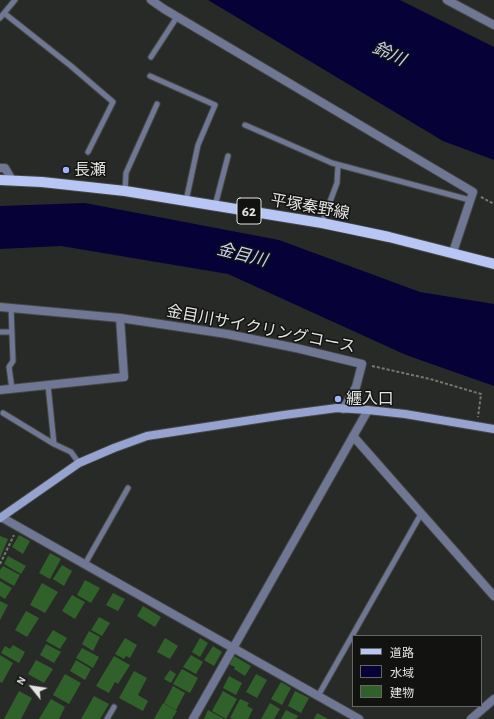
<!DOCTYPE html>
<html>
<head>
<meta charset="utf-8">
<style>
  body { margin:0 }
  #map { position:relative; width:494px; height:719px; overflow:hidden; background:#282a28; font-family:"Alegreya Sans","Noto Sans JP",sans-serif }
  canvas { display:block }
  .legend { position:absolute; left:352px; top:635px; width:130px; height:72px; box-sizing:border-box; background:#121311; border:1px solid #666765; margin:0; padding:5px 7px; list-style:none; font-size:12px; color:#e3e4e3 }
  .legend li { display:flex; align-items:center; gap:8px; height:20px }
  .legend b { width:20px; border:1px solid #666765 }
  .north { position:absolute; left:12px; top:667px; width:40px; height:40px; -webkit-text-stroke:3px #121311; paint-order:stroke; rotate:300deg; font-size:11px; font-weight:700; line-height:16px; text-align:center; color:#e3e4e3 }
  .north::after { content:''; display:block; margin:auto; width:14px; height:18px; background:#e3e4e3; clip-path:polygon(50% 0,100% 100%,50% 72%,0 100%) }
</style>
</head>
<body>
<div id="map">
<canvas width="494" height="719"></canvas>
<ul class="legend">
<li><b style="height:5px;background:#b8c6f5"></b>道路</li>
<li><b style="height:11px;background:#060238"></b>水域</li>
<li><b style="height:11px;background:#31612a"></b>建物</li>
</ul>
<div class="north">N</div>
</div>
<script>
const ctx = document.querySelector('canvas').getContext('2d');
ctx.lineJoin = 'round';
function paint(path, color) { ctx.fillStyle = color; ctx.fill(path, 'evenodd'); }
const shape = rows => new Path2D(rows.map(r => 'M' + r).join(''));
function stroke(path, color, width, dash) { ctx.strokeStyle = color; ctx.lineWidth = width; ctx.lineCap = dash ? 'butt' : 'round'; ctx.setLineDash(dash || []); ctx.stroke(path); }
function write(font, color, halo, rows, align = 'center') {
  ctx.font = font + ' "Alegreya Sans","Noto Sans JP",sans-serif'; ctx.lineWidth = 3; ctx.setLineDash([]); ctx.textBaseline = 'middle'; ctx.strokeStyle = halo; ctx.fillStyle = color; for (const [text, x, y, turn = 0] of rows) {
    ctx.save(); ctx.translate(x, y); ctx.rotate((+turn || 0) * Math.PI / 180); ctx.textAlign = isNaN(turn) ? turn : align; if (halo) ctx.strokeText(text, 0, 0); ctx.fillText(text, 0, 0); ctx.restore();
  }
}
const water = shape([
  [208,0,400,0,494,47,494,160,443,141],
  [85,203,279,240,420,292,494,304,494,386,406,355,228,274,61,246,0,249,0,206]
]);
const building = shape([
  [19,535,30,541,23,554,12,547],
  [0,536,8,539,0,558],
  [50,553,61,559,50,579,39,573],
  [8,556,26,566,21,574,4,564],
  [62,565,72,571,64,586,53,579],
  [3,566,20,575,14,586,0,578,0,570],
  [85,580,100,588,91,603,77,595],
  [0,581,12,588,5,599,0,596],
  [42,583,58,592,45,613,30,605],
  [113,593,125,599,118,611,106,605],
  [72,595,85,602,75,619,62,611],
  [0,601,8,605,0,620],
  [143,606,161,617,155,627,137,616],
  [26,611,39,618,27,637,15,630],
  [99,617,110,623,102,636,91,630],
  [53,630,67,638,60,649,46,641],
  [89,631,100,637,93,651,82,644],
  [125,638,137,645,130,658,126,656,124,659,115,654],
  [165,638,178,646,170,659,157,652],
  [200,638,208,643,200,657,192,652],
  [46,644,61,652,54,663,40,655],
  [13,645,25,652,19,663,1,653,5,646,10,649],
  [213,646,222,652,214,666,204,660],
  [82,648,99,657,93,668,76,658],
  [0,655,13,663,2,683,0,682],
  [191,655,203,662,196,674,183,667],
  [114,656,130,665,118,684,115,682,109,693,96,686],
  [234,656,251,666,245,676,234,669,235,667,229,664],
  [36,660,53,669,44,683,28,674],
  [76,660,91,669,85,680,70,671],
  [182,669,198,678,190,693,173,684],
  [170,670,176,674,171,683,164,679],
  [134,671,147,678,138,695,148,701,143,711,119,698],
  [65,674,81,683,69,704,53,695],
  [256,674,267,680,257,698,246,692],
  [229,676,242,683,236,695,223,688],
  [281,682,291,688,282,705,271,699],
  [173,686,185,693,176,710,164,703],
  [19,691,32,698,21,719,4,719],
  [223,691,237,699,226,719,212,711],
  [295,691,309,698,301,713,288,706],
  [94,696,109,704,100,719,81,719],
  [51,699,65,707,59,719,39,719],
  [240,699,249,703,247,706,253,709,248,719,233,719,230,718],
  [163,703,177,711,172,719,154,719],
  [270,703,280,709,274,719,261,719],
  [208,710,224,719,204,719],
  [286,710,298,716,296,719,281,719],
  [317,713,328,719,314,719]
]);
const path = shape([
  [481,197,494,204],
  [372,366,430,379,481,394,478,417],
  [0,564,14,535]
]);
const lane = shape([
  [4,13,71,66,113,102,88,152],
  [0,18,15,0],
  [151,57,177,17],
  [150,76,215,105,198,145,186,201],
  [245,125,332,163,470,200],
  [125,191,126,173,157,104],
  [215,206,228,156],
  [322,223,337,183,338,165],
  [11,307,13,361,9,367,12,389],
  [0,332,11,332],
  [48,385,54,444],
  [3,413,54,444,71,452,79,463],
  [85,564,128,488],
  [318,696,421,514],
  [107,719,114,707]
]);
const street = shape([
  [151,0,164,9,473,192,453,252],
  [447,0,494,25],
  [0,168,5,168,12,180],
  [0,307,120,318,227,334,296,348,362,364,356,387,343,409],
  [0,390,124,377,120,318],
  [353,436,494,596],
  [1,517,359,719],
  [193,719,368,410],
  [471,719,494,699]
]);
const secondary = shape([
  [0,518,79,463,114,448,147,436,284,415,337,408,368,410,405,414,494,429]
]);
const primary = shape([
  [0,180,42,182,125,191,322,223,389,237,494,264]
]);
const markers = [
  [66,170,4,"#9fb3fd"],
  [338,399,4,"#9fb3fd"]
];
const shields = [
  [249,211,24]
];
const shieldNames = [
  ["62",249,211]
];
const poiNames = [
  ["長瀬",74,170],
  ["纒入口",346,399]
];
const streetNames = [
  ["平塚秦野線",310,207,10],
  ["金目川サイクリングコース",261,329,11]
];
const waterNames = [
  ["鈴川",389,54,25],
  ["金目川",242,255,14]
];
paint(water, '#060238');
paint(building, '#31612a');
stroke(lane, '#464846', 7);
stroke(street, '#464846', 10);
stroke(secondary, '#464846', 10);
stroke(primary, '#464846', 12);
stroke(path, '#767876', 2, [3, 2]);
stroke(lane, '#6f7794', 5);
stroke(street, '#6f7794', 8);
stroke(secondary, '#96a3d1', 8);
stroke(primary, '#b8c6f5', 10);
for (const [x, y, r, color] of markers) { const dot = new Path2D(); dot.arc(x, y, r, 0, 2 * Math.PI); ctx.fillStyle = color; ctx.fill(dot); stroke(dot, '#121311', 1.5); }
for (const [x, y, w] of shields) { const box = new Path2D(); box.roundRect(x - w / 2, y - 13, w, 26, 3); ctx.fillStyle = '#121311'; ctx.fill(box); stroke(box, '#e3e4e3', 1); }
write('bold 15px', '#e3e4e3', null, shieldNames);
write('16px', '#e3e4e3', '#121311', poiNames, 'left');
write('16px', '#e3e4e3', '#121311', streetNames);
write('italic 17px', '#c6d1f5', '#121311', waterNames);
</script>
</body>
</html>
